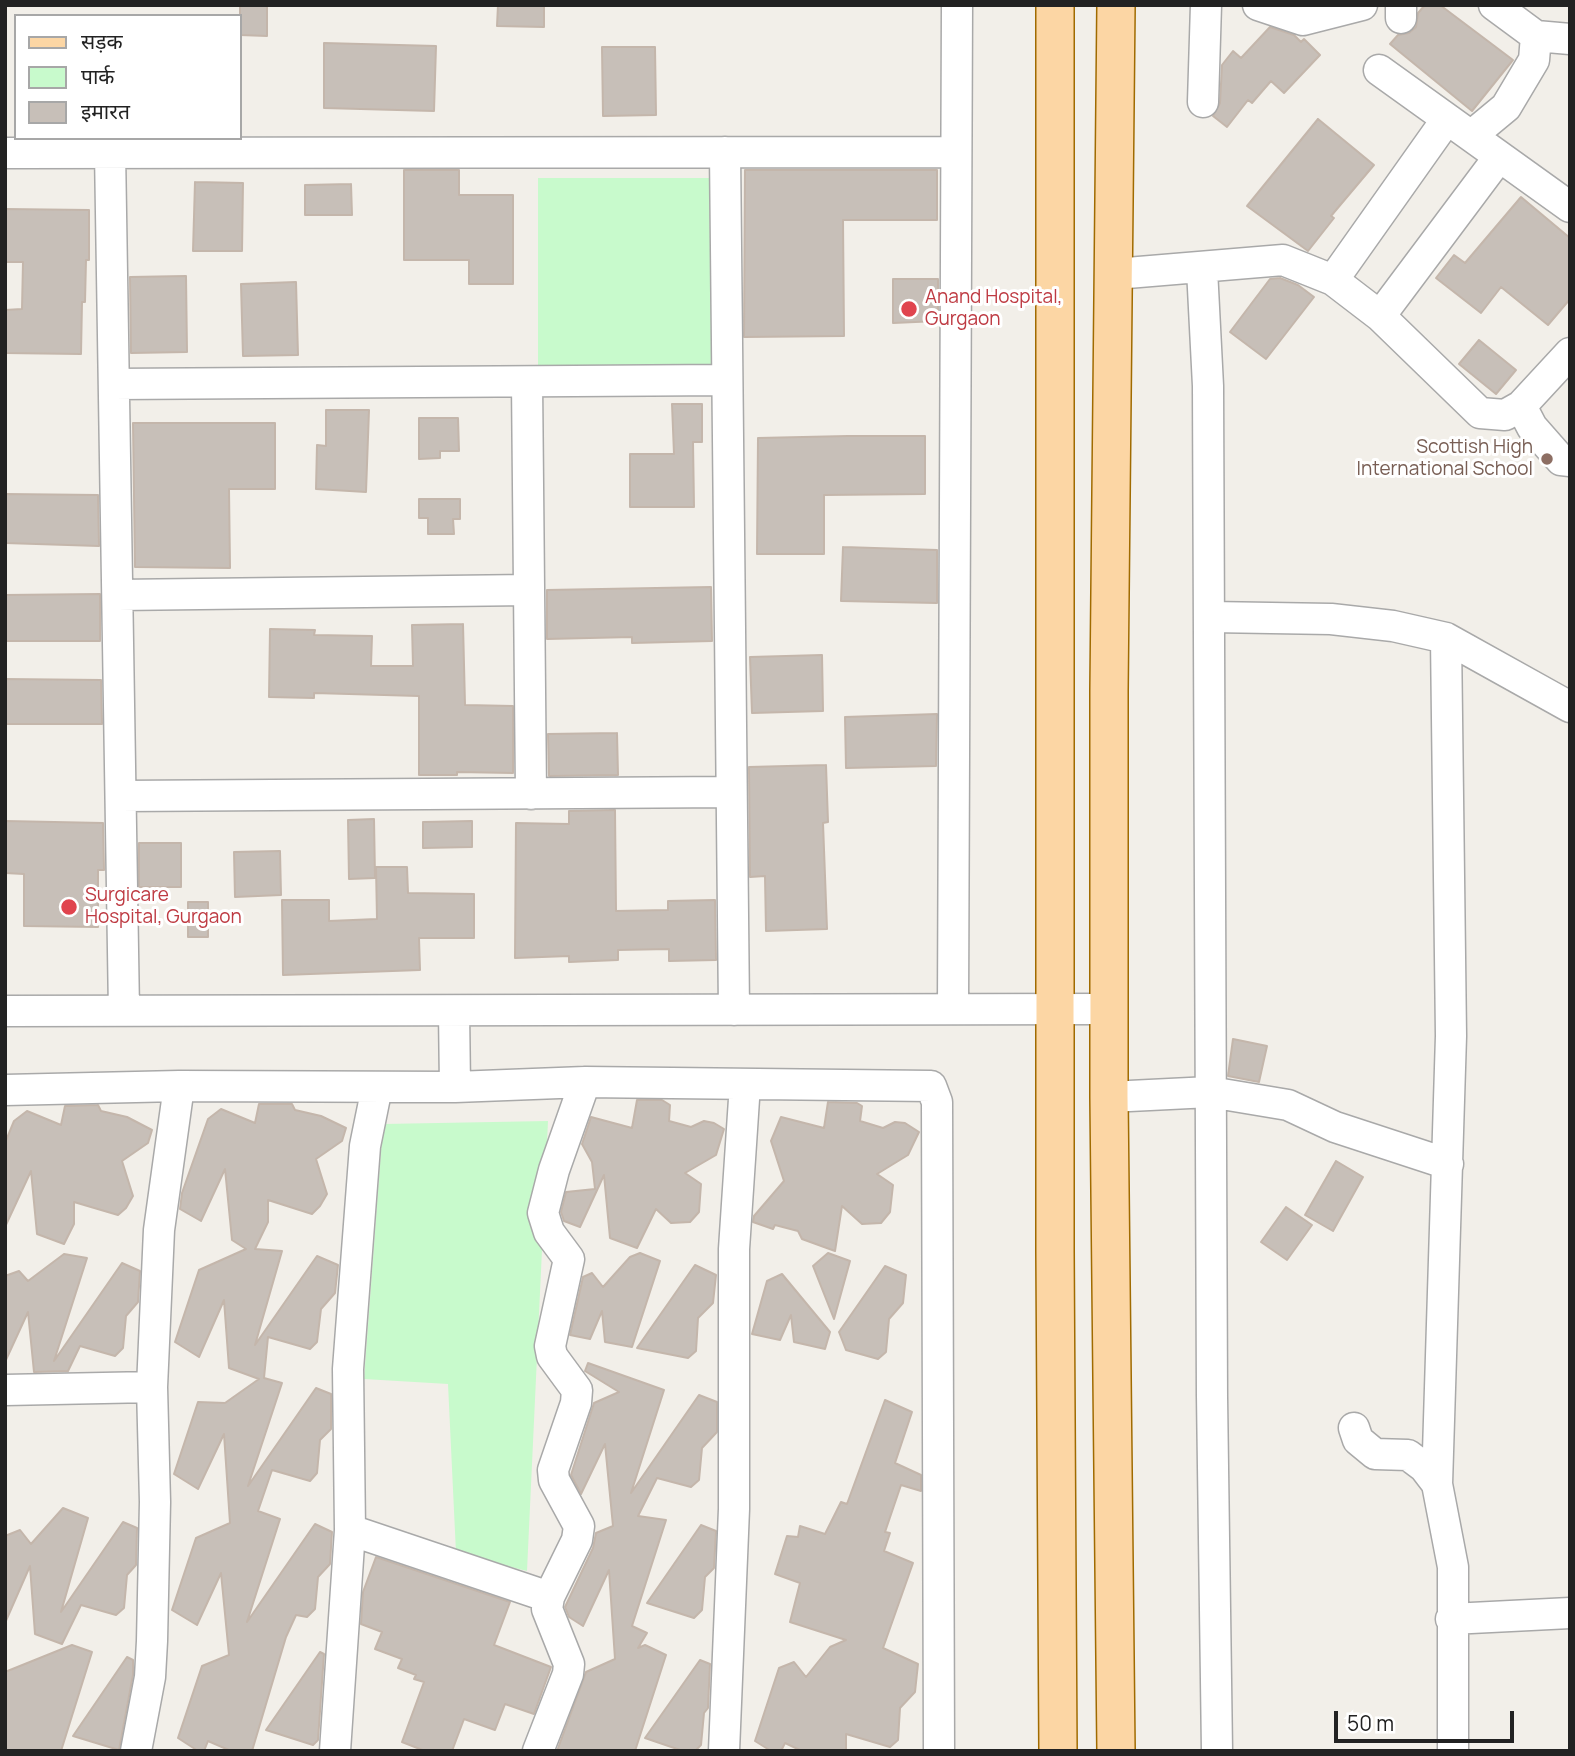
<!DOCTYPE html>
<html>
<head>
<meta charset="utf-8">
<style>
  body { margin:0 }
  #map { position:relative; width:1575px; height:1756px; overflow:hidden; background:#f2efe9; font-family:Manrope,"Noto Sans Devanagari",sans-serif }
  canvas { display:block }
  .frame { position:absolute; inset:0; border:7px solid #222; pointer-events:none }
  .legend { position:absolute; left:14px; top:14px; width:228px; height:126px; box-sizing:border-box; background:#fff; border:2px solid #a7a7a7; margin:0; padding:9px 12px; list-style:none; font-size:21px; color:#222 }
  .legend li { display:flex; align-items:center; gap:14px; height:35px }
  .legend b { width:35px; border:2px solid #a7a7a7 }
  .scale { position:absolute; left:1334px; top:1711px; width:180px; height:32px; box-sizing:border-box; border:4px solid #222; border-top:0; padding-left:9px; font-size:21px; line-height:24px; white-space:nowrap; color:#222; -webkit-text-stroke:5px #fff; paint-order:stroke }
</style>
</head>
<body>
<div id="map">
<canvas width="1575" height="1756"></canvas>
<div class="frame"></div>
<ul class="legend">
<li><b style="height:9px;background:#fcd6a4"></b>सड़क</li>
<li><b style="height:19px;background:#c8facc"></b>पार्क</li>
<li><b style="height:19px;background:#c7bfb8"></b>इमारत</li>
</ul>
<div class="scale">50 m</div>
</div>
<script>
const ctx = document.querySelector('canvas').getContext('2d');
ctx.lineJoin = 'round';
function paint(path, color) { ctx.fillStyle = color; ctx.fill(path, 'evenodd'); }
const shape = rows => new Path2D(rows.map(r => 'M' + r).join(''));
function stroke(path, color, width, dash) { ctx.strokeStyle = color; ctx.lineWidth = width; ctx.lineCap = dash ? 'butt' : 'round'; ctx.setLineDash(dash || []); ctx.stroke(path); }
function write(font, color, halo, rows, align = 'center') {
  ctx.font = font + ' Manrope,sans-serif'; ctx.lineWidth = 6; ctx.setLineDash([]); ctx.textBaseline = 'middle'; ctx.strokeStyle = halo; ctx.fillStyle = color; for (const [text, x, y, turn = 0] of rows) {
    ctx.save(); ctx.translate(x, y); ctx.rotate((+turn || 0) * Math.PI / 180); ctx.textAlign = isNaN(turn) ? turn : align; if (halo) ctx.strokeText(text, 0, 0); ctx.fillText(text, 0, 0); ctx.restore();
  }
}
const park = shape([
  [538,178,709,178,712,366,538,368],
  [548,1121,527,1571,456,1553,448,1384,364,1379,383,1124]
]);
const building = shape([
  [240,5,267,5,267,36,240,35,240,5],
  [498,5,544,5,544,27,497,26,498,5],
  [1425,5,1440,5,1513,60,1472,111,1390,44,1398,35,1409,33,1416,27,1418,13,1425,5],
  [1270,27,1294,35,1301,42,1304,39,1320,55,1284,93,1271,81,1252,103,1248,100,1227,127,1213,116,1220,103,1222,65,1233,51,1241,58,1270,27],
  [324,43,436,46,434,111,324,108,324,43],
  [602,47,655,47,656,115,603,116,602,47],
  [1318,119,1374,165,1331,216,1334,218,1308,251,1247,206,1318,119],
  [404,170,459,170,459,195,513,195,513,284,469,284,469,260,404,260,404,170],
  [745,170,937,170,937,220,843,220,844,336,744,337,745,170],
  [195,182,243,183,242,251,193,251,195,182],
  [351,184,352,215,305,215,305,185,351,184],
  [1521,197,1570,238,1570,299,1548,325,1501,287,1481,313,1436,278,1454,255,1465,263,1521,197],
  [5,209,89,210,89,260,86,260,85,302,82,302,81,354,5,353,5,310,22,309,23,262,5,262,5,209],
  [186,276,187,352,131,353,130,277,186,276],
  [1280,278,1298,285,1314,297,1266,359,1230,332,1270,279,1280,278],
  [893,279,938,279,938,321,893,323,893,279],
  [296,282,298,355,243,356,241,284,296,282],
  [1479,340,1516,370,1496,394,1459,364,1479,340],
  [672,404,702,404,702,442,693,442,694,507,630,507,630,454,674,454,672,404],
  [326,410,369,410,366,492,316,489,317,445,326,446,326,410],
  [419,418,458,418,459,451,440,451,440,458,419,459,419,418],
  [133,423,275,423,275,489,229,489,230,568,135,567,133,423],
  [848,436,925,436,925,494,824,495,824,554,757,554,758,438,848,436],
  [5,494,98,495,99,546,5,543,5,494],
  [419,499,460,499,460,519,453,519,454,534,428,534,428,518,419,518,419,499],
  [843,547,937,550,937,603,841,601,843,547],
  [711,587,712,641,632,643,632,637,547,639,547,590,711,587],
  [100,594,100,641,5,641,5,595,100,594],
  [463,624,465,705,513,706,513,773,457,772,457,775,419,775,419,696,314,693,314,698,269,697,270,629,315,630,314,635,372,636,371,666,413,666,412,625,463,624],
  [822,655,823,711,752,713,750,657,822,655],
  [5,679,101,680,102,724,5,724,5,679],
  [937,714,936,766,846,768,845,717,937,714],
  [617,733,618,775,549,776,548,734,617,733],
  [826,765,828,822,823,823,827,929,766,931,765,876,750,877,749,767,826,765],
  [615,810,616,911,668,910,668,901,715,900,716,960,669,961,669,949,618,950,618,960,569,962,569,956,515,958,516,823,569,824,569,811,615,810],
  [374,819,375,878,349,879,348,820,374,819],
  [5,821,103,823,104,870,98,870,98,927,24,926,24,874,5,873,5,821],
  [472,821,472,847,423,848,423,822,472,821],
  [139,843,181,843,181,887,139,887,139,843],
  [280,851,281,895,235,897,234,852,280,851],
  [376,867,407,867,408,893,474,894,474,938,419,938,420,970,283,975,282,900,329,900,329,921,377,919,376,867],
  [188,902,208,902,208,937,188,937,188,902],
  [1233,1039,1267,1046,1259,1082,1228,1076,1233,1039],
  [637,1100,662,1100,670,1105,669,1121,691,1127,704,1121,714,1123,724,1129,716,1155,685,1173,701,1184,699,1212,690,1222,671,1223,656,1209,637,1248,610,1238,604,1175,580,1227,564,1221,561,1212,566,1192,595,1189,592,1162,582,1144,591,1117,632,1128,637,1100],
  [828,1102,857,1103,862,1106,860,1121,883,1128,895,1122,905,1123,919,1132,908,1155,877,1174,893,1185,890,1212,881,1223,862,1224,842,1206,835,1251,802,1239,798,1231,775,1225,773,1229,753,1222,754,1216,784,1181,771,1141,781,1117,824,1128,828,1102],
  [259,1104,292,1104,295,1110,321,1116,346,1128,342,1141,316,1159,327,1194,320,1206,312,1214,268,1200,268,1222,255,1249,282,1251,255,1345,317,1256,338,1265,335,1293,321,1309,317,1342,310,1349,268,1337,264,1378,282,1383,248,1486,316,1388,331,1394,331,1429,320,1440,317,1473,310,1481,272,1470,258,1511,280,1519,247,1622,315,1524,332,1532,330,1564,318,1577,315,1609,307,1617,296,1615,286,1637,252,1751,231,1751,208,1741,204,1751,198,1751,178,1738,202,1666,229,1655,221,1573,197,1625,172,1610,196,1538,230,1523,224,1434,198,1489,174,1474,198,1402,225,1403,259,1379,229,1368,224,1300,199,1357,175,1342,199,1270,246,1249,232,1240,225,1169,201,1221,180,1209,182,1193,208,1119,221,1109,255,1123,259,1104],
  [98,1105,101,1111,127,1117,152,1130,148,1143,122,1161,133,1196,126,1208,118,1215,74,1202,74,1224,64,1244,37,1234,31,1171,5,1227,5,1143,14,1121,27,1111,61,1125,65,1106,98,1105],
  [1336,1161,1363,1177,1333,1231,1305,1215,1336,1161],
  [1286,1207,1312,1225,1287,1260,1261,1242,1286,1207],
  [640,1253,660,1261,632,1347,605,1342,602,1311,590,1339,570,1335,583,1277,592,1273,603,1287,630,1257,640,1253],
  [828,1253,850,1261,834,1319,813,1266,828,1253],
  [64,1254,87,1258,54,1361,122,1263,140,1271,138,1302,126,1316,123,1348,115,1356,80,1346,68,1371,34,1372,28,1312,5,1362,5,1276,19,1271,28,1281,64,1254],
  [695,1265,716,1275,713,1303,698,1318,696,1351,688,1358,637,1348,695,1265],
  [885,1266,906,1275,903,1303,889,1319,886,1352,878,1359,846,1350,839,1332,885,1266],
  [782,1274,830,1332,825,1349,794,1342,791,1315,780,1340,752,1334,767,1281,782,1274],
  [588,1363,664,1390,631,1493,699,1395,717,1402,717,1432,702,1448,699,1480,691,1487,657,1478,638,1516,666,1520,632,1626,647,1633,638,1648,645,1645,666,1655,635,1751,557,1751,586,1672,615,1659,609,1570,583,1626,569,1617,565,1607,593,1548,596,1533,613,1526,605,1444,581,1494,571,1475,594,1403,619,1392,585,1371,588,1363],
  [885,1400,912,1412,895,1463,921,1475,921,1491,901,1485,885,1532,890,1533,884,1551,913,1563,883,1648,918,1664,915,1692,900,1708,898,1740,890,1747,846,1734,846,1751,802,1751,785,1743,781,1751,771,1751,755,1741,779,1668,794,1662,806,1677,830,1647,846,1640,790,1622,800,1583,775,1574,787,1536,798,1537,800,1526,825,1534,841,1502,847,1504,885,1400],
  [63,1508,88,1518,61,1612,123,1522,137,1528,136,1565,127,1575,124,1608,116,1615,81,1605,62,1644,35,1634,30,1566,5,1623,5,1536,20,1530,31,1544,63,1508],
  [701,1525,716,1531,714,1568,705,1577,702,1610,694,1618,647,1603,701,1525],
  [376,1557,510,1602,494,1645,551,1667,534,1714,505,1704,495,1730,464,1719,452,1751,425,1751,402,1742,424,1682,414,1679,416,1675,398,1668,402,1659,375,1649,382,1632,361,1624,363,1592,376,1557],
  [72,1645,92,1652,61,1751,5,1751,5,1672,72,1645],
  [320,1652,324,1654,318,1740,313,1745,266,1730,320,1652],
  [127,1657,133,1660,133,1675,119,1750,73,1736,127,1657],
  [700,1660,710,1664,708,1708,704,1713,701,1745,695,1751,683,1751,645,1738,700,1660]
]);
const minor = shape([
  [1258,5,1303,20,1362,5],
  [1494,5,1536,36,1570,39],
  [1401,18,1401,5],
  [1379,70,1570,207],
  [1203,102,1206,5],
  [1471,136,1506,107,1534,60,1536,36],
  [110,151,124,1011],
  [725,152,734,1010],
  [5,153,956,152],
  [1202,269,1208,386,1212,1396,1217,1751],
  [1115,274,1283,260,1333,280,1380,316,1480,413,1505,415,1521,406,1570,353],
  [1333,280,1447,119],
  [1380,316,1499,157],
  [527,382,531,794],
  [114,384,727,380],
  [1521,406,1532,427,1561,460,1570,461],
  [118,595,529,590],
  [1211,617,1331,619,1393,626,1446,638,1570,707],
  [121,796,731,792],
  [953,1009,957,5],
  [5,1011,1109,1009],
  [454,1011,455,1087],
  [5,1090,179,1086,455,1087,585,1082,931,1086,937,1102,939,1751],
  [1109,1097,1210,1092,1288,1105,1335,1127,1448,1164],
  [5,1390,152,1387],
  [1354,1428,1358,1440,1375,1454,1408,1455,1424,1467,1437,1484,1453,1567,1453,1751],
  [1437,1484,1451,1036,1446,638],
  [350,1530,549,1597],
  [1451,1619,1570,1613],
  [136,1751,150,1677,152,1641,155,1502,152,1387,159,1230,179,1086],
  [335,1751,350,1530,348,1369,365,1146,377,1087],
  [538,1751,568,1674,569,1664,547,1609,549,1597,577,1540,579,1526,554,1480,553,1470,576,1403,577,1390,552,1356,550,1346,569,1259,549,1232,543,1213,554,1170,585,1082],
  [724,1751,734,1509,734,1249,745,1084]
]);
const major = shape([
  [1055,5,1055,1251,1058,1751],
  [1116,1751,1109,1097,1109,690,1116,5]
]);
const markers = [
  [909,309,9,"#e0444e"],
  [1547,459,7,"#8d6e63"],
  [69,907,9,"#e0444e"]
];
const healthNames = [
  ["Anand Hospital,",925,298],
  ["Gurgaon",925,320],
  ["Surgicare",85,896],
  ["Hospital, Gurgaon",85,918]
];
const educationNames = [
  ["Scottish High",1533,448],
  ["International School",1533,470]
];
paint(park, '#c8facc');
paint(building, '#c7bfb8');
stroke(building, '#c4b6ab', 2);
stroke(minor, '#a9a9a9', 33);
stroke(major, '#a06b00', 40);
stroke(minor, '#fff', 30);
stroke(major, '#fcd6a4', 37);
for (const [x, y, r, color] of markers) { const dot = new Path2D(); dot.arc(x, y, r, 0, 2 * Math.PI); ctx.fillStyle = color; ctx.fill(dot); stroke(dot, '#fff', 2.5); }
write('19px', '#be3a42', '#fff', healthNames, 'left');
write('19px', '#785e54', '#fff', educationNames, 'right');
</script>
</body>
</html>
